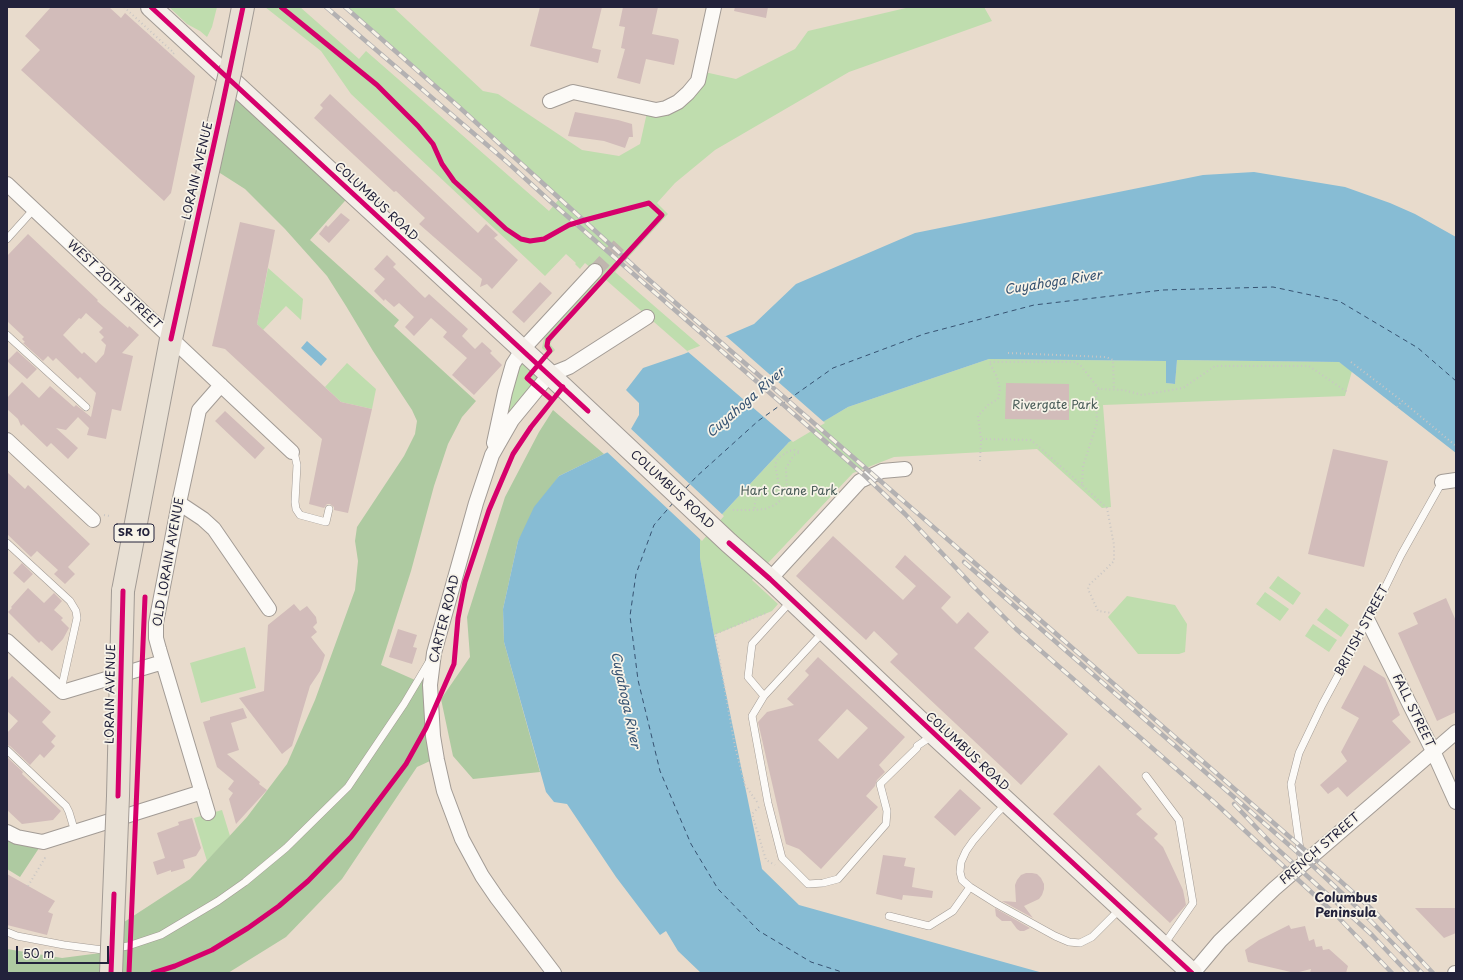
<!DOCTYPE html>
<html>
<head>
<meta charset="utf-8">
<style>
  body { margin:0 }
  #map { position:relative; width:1463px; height:980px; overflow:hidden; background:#e8dbcc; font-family:"Playpen Sans",sans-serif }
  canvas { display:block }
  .frame { position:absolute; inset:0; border:8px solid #22223b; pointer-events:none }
  .scale { position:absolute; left:16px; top:946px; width:93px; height:18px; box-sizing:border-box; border:2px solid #22223b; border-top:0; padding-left:5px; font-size:12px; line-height:14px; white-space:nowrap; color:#22223b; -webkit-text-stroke:3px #f7f3e8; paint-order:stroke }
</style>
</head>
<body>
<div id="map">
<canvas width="1463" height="980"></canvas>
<div class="frame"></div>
<div class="scale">50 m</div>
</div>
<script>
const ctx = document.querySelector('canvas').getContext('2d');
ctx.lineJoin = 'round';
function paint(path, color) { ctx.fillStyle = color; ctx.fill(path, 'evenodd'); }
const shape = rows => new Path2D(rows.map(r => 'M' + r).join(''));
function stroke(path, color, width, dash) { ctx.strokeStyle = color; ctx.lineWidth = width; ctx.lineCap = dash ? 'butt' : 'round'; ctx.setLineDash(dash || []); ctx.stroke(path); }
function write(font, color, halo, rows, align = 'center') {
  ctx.font = font + ' "Playpen Sans",sans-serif'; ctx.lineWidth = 3.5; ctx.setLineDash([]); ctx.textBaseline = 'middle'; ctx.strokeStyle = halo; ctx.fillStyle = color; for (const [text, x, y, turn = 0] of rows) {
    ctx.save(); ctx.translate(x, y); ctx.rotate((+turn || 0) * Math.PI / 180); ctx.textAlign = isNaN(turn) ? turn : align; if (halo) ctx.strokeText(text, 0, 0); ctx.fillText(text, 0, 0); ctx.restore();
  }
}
const green = shape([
  [169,7,217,7,212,27,207,37,200,31,187,24],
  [265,7,300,7,359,59,366,51,549,211,559,199,459,107,345,7,393,7,483,91,498,94,582,150,619,156,640,144,648,108,666,108,700,71,736,79,795,49,808,31,910,7,984,7,992,21,849,72,715,150,675,183,657,203,668,214,615,272,802,434,848,407,989,359,1166,361,1166,383,1175,384,1177,360,1339,362,1352,371,1345,396,1103,405,1111,507,1102,508,1037,449,894,457,853,473,752,580,778,604,772,611,714,635,700,558,700,538,790,441,606,280,556,334,550,344,555,350,550,355,542,348,544,338,556,321,597,273,585,263,580,269,575,264,576,263,566,254,545,276,351,94,321,51],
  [268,268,303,299,301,320,286,306,263,330,257,324],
  [522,350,549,375,493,450],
  [347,363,376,389,372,409,341,402,325,387],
  [1278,576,1301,593,1293,605,1269,588],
  [1265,592,1289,609,1280,621,1256,604],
  [1127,596,1175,605,1187,624,1185,652,1179,654,1138,654,1108,617],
  [1326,608,1349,625,1341,637,1317,620],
  [1313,624,1337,640,1329,652,1305,636],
  [245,647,256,688,201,703,190,663],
  [222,810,230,836,207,861,194,818]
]);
const forest = shape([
  [229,79,352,193,310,240,399,320,394,326,476,401,462,417,448,444,434,486,411,571,381,665,415,680,431,650,433,712,430,761,417,767,342,879,286,937,228,973,123,973,121,924,190,879,247,817,287,764,315,700,355,590,358,561,355,541,357,527,404,456,415,434,417,421,412,410,373,351,346,306,327,276,285,229,245,189,209,166],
  [553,410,604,454,559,476,518,541,503,609,504,642,540,772,473,779,453,756,441,699,470,657,467,617,505,497,539,432],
  [7,832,43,842,20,877,7,869],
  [7,949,62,958,108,952,113,973,7,973]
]);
const water = shape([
  [1254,172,1345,187,1390,203,1415,214,1456,237,1456,453,1339,362,1177,360,1175,384,1166,383,1166,361,989,359,848,407,789,442,700,538,700,558,714,635,762,869,799,905,1043,973,701,973,678,951,666,931,660,935,616,877,567,804,554,802,546,792,504,642,503,609,518,541,534,507,559,476,608,452,631,429,639,415,639,403,626,390,643,368,684,354,754,324,796,284,915,233,1203,175],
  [307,341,327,359,321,366,301,348]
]);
const pier = shape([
  [725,336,727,337,825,423,793,442,687,351],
  [629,427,724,516,702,541,606,451]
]);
const ferry = shape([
  [686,488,696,477,758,421,833,368,924,334,1034,305,1163,290,1273,287,1339,301,1418,348,1456,381],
  [673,503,654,525,636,574,630,616,638,680,660,771,691,844,718,889,759,931,811,962,845,973]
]);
const building = shape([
  [51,7,109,7,121,18,125,13,195,76,171,193,164,201,21,70,40,50,25,36],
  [540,7,602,7,592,48,601,50,598,63,530,46],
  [623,7,658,7,652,34,678,39,679,41,674,65,646,59,640,84,617,78,625,49,621,48,625,27,619,26],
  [735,7,768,7,766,18,734,11],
  [330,94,478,233,486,224,498,235,494,238,518,260,492,289,487,284,480,287,482,279,419,224,425,218,396,191,394,192,314,118,323,108,320,105],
  [575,112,618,120,632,124,633,137,629,137,625,148,604,141,568,136],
  [341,213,350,220,329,243,319,234,326,225,328,227],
  [240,222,275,230,257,324,341,402,372,409,348,513,334,510,334,507,330,504,327,504,324,508,309,504,322,439,225,349,212,346],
  [28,234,98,300,97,301,128,328,129,326,139,335,122,353,133,356,121,411,112,409,106,439,87,435,89,428,78,417,66,430,56,428,78,448,68,459,51,443,47,447,23,424,21,426,18,419,7,409,7,398,22,382,39,398,50,386,74,407,76,405,91,417,96,393,80,377,78,379,56,358,53,361,48,356,43,361,23,343,25,342,22,339,24,337,7,321,7,256],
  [86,313,103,328,99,332,104,337,101,340,106,345,104,354,96,363,84,352,82,354,63,335,79,318,81,319],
  [387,255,396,264,393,267,425,298,429,294,468,329,462,336,475,349,482,342,492,351,490,353,502,365,474,395,452,375,467,358,443,337,447,332,431,318,414,336,405,327,414,317,399,303,394,307,385,299,384,301,374,291,385,279,374,269],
  [540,282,552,293,524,323,512,312],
  [17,351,37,369,27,379,7,361],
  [1006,383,1069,384,1069,420,1005,419],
  [225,411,265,448,255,459,215,421],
  [1333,449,1388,461,1364,567,1308,554],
  [7,472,25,489,28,485,90,544,68,567,75,574,65,584,54,574,58,570,37,551,31,557,7,534],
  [833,536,903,600,916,586,895,567,905,555,951,597,941,608,957,624,968,612,989,632,974,648,1068,734,1021,785,890,662,898,654,874,631,866,640,796,576],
  [22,563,33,574,24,583,13,573],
  [28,588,44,603,54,593,62,601,54,610,63,618,61,620,69,628,63,639,52,651,41,641,39,643,8,612,12,608,11,607],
  [1446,598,1456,621,1456,712,1437,721,1398,633,1418,624,1413,613],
  [294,604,300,611,307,606,316,617,317,623,313,627,317,632,311,637,325,655,320,671,310,686,292,746,282,754,239,698,264,691,268,625],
  [398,629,417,635,413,647,417,648,412,664,389,657],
  [818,657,905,737,879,765,885,772,877,780,875,786,866,796,878,807,821,869,799,849,786,844,758,722,767,712,794,705,787,699,809,675,805,671],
  [847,709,868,728,838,759,818,740],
  [1364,665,1385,678,1400,715,1392,721,1411,742,1347,797,1338,787,1328,794,1320,785,1347,761,1341,752,1359,718,1341,708],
  [12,676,51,712,42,722,56,736,51,742,55,746,44,758,40,754,30,765,10,746,7,745,7,733,18,721,7,711,7,681],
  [243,708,247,718,231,723,239,750,227,754,260,782,259,784,267,790,236,824,229,799,233,793,228,789,234,781,217,767,203,722,210,720,210,717],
  [7,757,23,772,22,774,61,811,53,820,22,824,7,810],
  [1099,765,1142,809,1136,814,1158,834,1154,838,1163,847,1183,890,1186,905,1170,923,1053,814],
  [960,789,981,808,955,836,934,817],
  [192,818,201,848,196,856,183,860,185,868,171,872,171,870,157,875,153,862,165,858,157,833,179,825,178,822],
  [883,855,906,858,904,866,915,868,912,887,933,891,932,898,903,895,902,900,876,894],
  [1026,873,1032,873,1037,874,1041,878,1044,884,1044,889,1042,895,1039,899,1024,906,1033,918,1002,901,1016,902,1015,885,1017,880,1021,875],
  [7,874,55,901,48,912,53,914,47,935,7,925],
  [995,908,1030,928,1024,931,1020,931,1017,929,1011,921,1002,921,996,916],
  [1415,908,1456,908,1456,933,1444,938],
  [1289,925,1291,929,1305,926,1309,941,1314,939,1316,947,1322,946,1323,950,1329,949,1348,966,1346,973,1310,973,1311,969,1295,973,1248,962,1245,950,1259,940]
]);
const streetTunnel = shape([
  [595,271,620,244]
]);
const path = shape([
  [124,7,174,53,172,55],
  [1008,353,1106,357,1113,360,1114,389],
  [1351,362,1402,401,1456,446],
  [1099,389,1096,395,1097,423,1083,466,1082,485,1107,508,1114,545,1114,561,1104,571,1089,585,1088,589,1098,611,1112,613],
  [1397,407,1402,401],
  [980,461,981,439],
  [1082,485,1031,440,981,439,978,416,988,405,998,399,1000,389,996,375,989,362,1075,362,1081,366,1099,389,1124,390,1142,395,1183,388,1215,366,1309,366,1347,392],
  [733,510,754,510,765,509,775,505,782,499,787,492,786,468,794,455,800,452,794,450,789,451,778,458,775,465,779,485,775,494,771,492,762,493,756,497,754,510],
  [104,515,110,516],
  [757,802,745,785,735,747,715,634,766,613],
  [759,807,752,814,766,860,775,865],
  [28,886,45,858,48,859]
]);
const lane = shape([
  [7,239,34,209],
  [7,335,86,407],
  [292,452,295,456,297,465,295,502,296,509,300,515,326,522,329,509],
  [7,543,70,601,76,611,77,618,61,690],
  [824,631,764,696,752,716,768,803,782,858,808,884,823,883,838,879,886,824,887,811,880,784,917,748,917,746,932,736],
  [764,696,748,677,752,644,792,600],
  [7,750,66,806,69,812,75,832],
  [1146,776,1179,820,1193,903,1163,946],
  [1302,864,1291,784,1299,753,1322,705,1381,596,1401,555,1442,482],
  [970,887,962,880,960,872,961,862,966,851,973,841,996,814,1007,803],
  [889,916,929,926,953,911,970,887,997,904,1055,936,1069,942,1080,943,1092,937,1121,908],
  [7,932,17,936,64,945,103,950,128,946,161,935,218,901,245,882,286,848,348,787,404,704,429,662]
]);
const street = shape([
  [550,101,573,92,656,110,666,108,678,102,688,93,698,81,714,7],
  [7,184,292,452],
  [7,440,93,520],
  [494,443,505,392,513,364,522,350,595,271],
  [1442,482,1456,480],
  [179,503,203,519,214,529,269,609],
  [770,579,860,481,882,471,905,469],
  [1368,621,1433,751,1456,802],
  [7,641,63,692,163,662],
  [208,813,159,649,156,638,156,623,179,503,199,410,221,385],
  [7,832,17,837,43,842,202,792],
  [554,973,497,898,482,876,462,839,444,791,437,760,433,736,430,685,434,653,476,503,492,455,512,420,549,375,569,367,647,317],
  [1193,973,1220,941,1274,889,1456,732],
  [1455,973,1456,973]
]);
const secondary = shape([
  [151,7,563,387,729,543,770,579,929,730,1192,973]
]);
const primary = shape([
  [231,68,243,7],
  [123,591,171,339,219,121]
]);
const rail = shape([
  [326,7,507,162,551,202,865,476,905,514,974,587,1016,629,1214,802,1335,914,1392,973],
  [345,7,459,107,647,278,1337,878,1376,913,1433,973],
  [964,562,1312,865,1362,912,1422,973],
  [1234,804,1272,844,1372,935,1408,973]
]);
const primaryBridge = shape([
  [219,121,231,68],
  [111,973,118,796,123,591]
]);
const cycleway = shape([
  [151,7,588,411],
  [281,7,377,85,418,126,433,144,442,164,454,181,506,229,521,239,530,241,544,239,569,225,585,220,649,203,662,215,548,340,547,346,550,351,527,378,552,400],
  [171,339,219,121,243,7],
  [729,543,770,579,1008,803,1192,973],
  [118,796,123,591],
  [111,973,114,894],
  [129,973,145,597],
  [153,973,175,966,212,950,248,928,279,906,308,881,351,837,406,764,426,728,454,664,458,618,465,582,489,510,513,454,531,427,563,387]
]);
const shields = [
  [134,533,40]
];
const shieldNames = [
  ["SR 10",134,533]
];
const streetNames = [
  ["LORAIN AVENUE",198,171,-77],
  ["COLUMBUS ROAD",376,202,43],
  ["WEST 20TH STREET",114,285,43],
  ["COLUMBUS ROAD",672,490,43],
  ["OLD LORAIN AVENUE",169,562,-80],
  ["CARTER ROAD",445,619,-76],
  ["BRITISH STREET",1362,631,-62],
  ["LORAIN AVENUE",111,694,-89],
  ["FALL STREET",1413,711,64],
  ["COLUMBUS ROAD",967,752,43],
  ["FRENCH STREET",1320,849,-41]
];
const parkNames = [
  ["Rivergate Park",1055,406],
  ["Hart Crane Park",789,492]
];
const waterNames = [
  ["Cuyahoga River",1053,283,-9],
  ["Cuyahoga River",746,403,-41],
  ["Cuyahoga River",625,700,78]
];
const neighbourhoodNames = [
  ["Columbus",1346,898],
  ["Peninsula",1346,913]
];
paint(green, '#bfddae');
paint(forest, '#aecaa1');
paint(water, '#87bcd4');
paint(pier, '#e8dbcc');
stroke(ferry, '#375372', 1, [5, 4]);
paint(building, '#d2bcba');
stroke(streetTunnel, '#c0b6af', 14, [14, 7]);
stroke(lane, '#a29b95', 8);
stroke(street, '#a29b95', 16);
stroke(secondary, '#a29b95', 22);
stroke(primary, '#a29b95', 24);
stroke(path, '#c9c6c4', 2, [1, 3]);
stroke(lane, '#fcfaf7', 7);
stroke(street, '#fcfaf7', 14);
stroke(secondary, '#f4efe9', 20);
stroke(primary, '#e8e0d4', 22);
stroke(rail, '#b3b1b2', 4.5);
stroke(rail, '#f7f3e8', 3, [9]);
stroke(primaryBridge, '#a29b95', 24, []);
stroke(primaryBridge, '#e8e0d4', 22);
stroke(cycleway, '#d6006c', 5);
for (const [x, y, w] of shields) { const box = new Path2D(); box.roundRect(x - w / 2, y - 9, w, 18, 3); ctx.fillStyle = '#f7f3e8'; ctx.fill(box); stroke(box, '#22223b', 1); }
write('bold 11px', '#22223b', null, shieldNames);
write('12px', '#22223b', '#f7f3e8', streetNames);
write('12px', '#475a56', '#f7f3e8', parkNames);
write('italic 13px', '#375372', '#f7f3e8', waterNames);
write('bold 13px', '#22223b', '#f7f3e8', neighbourhoodNames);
</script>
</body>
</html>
